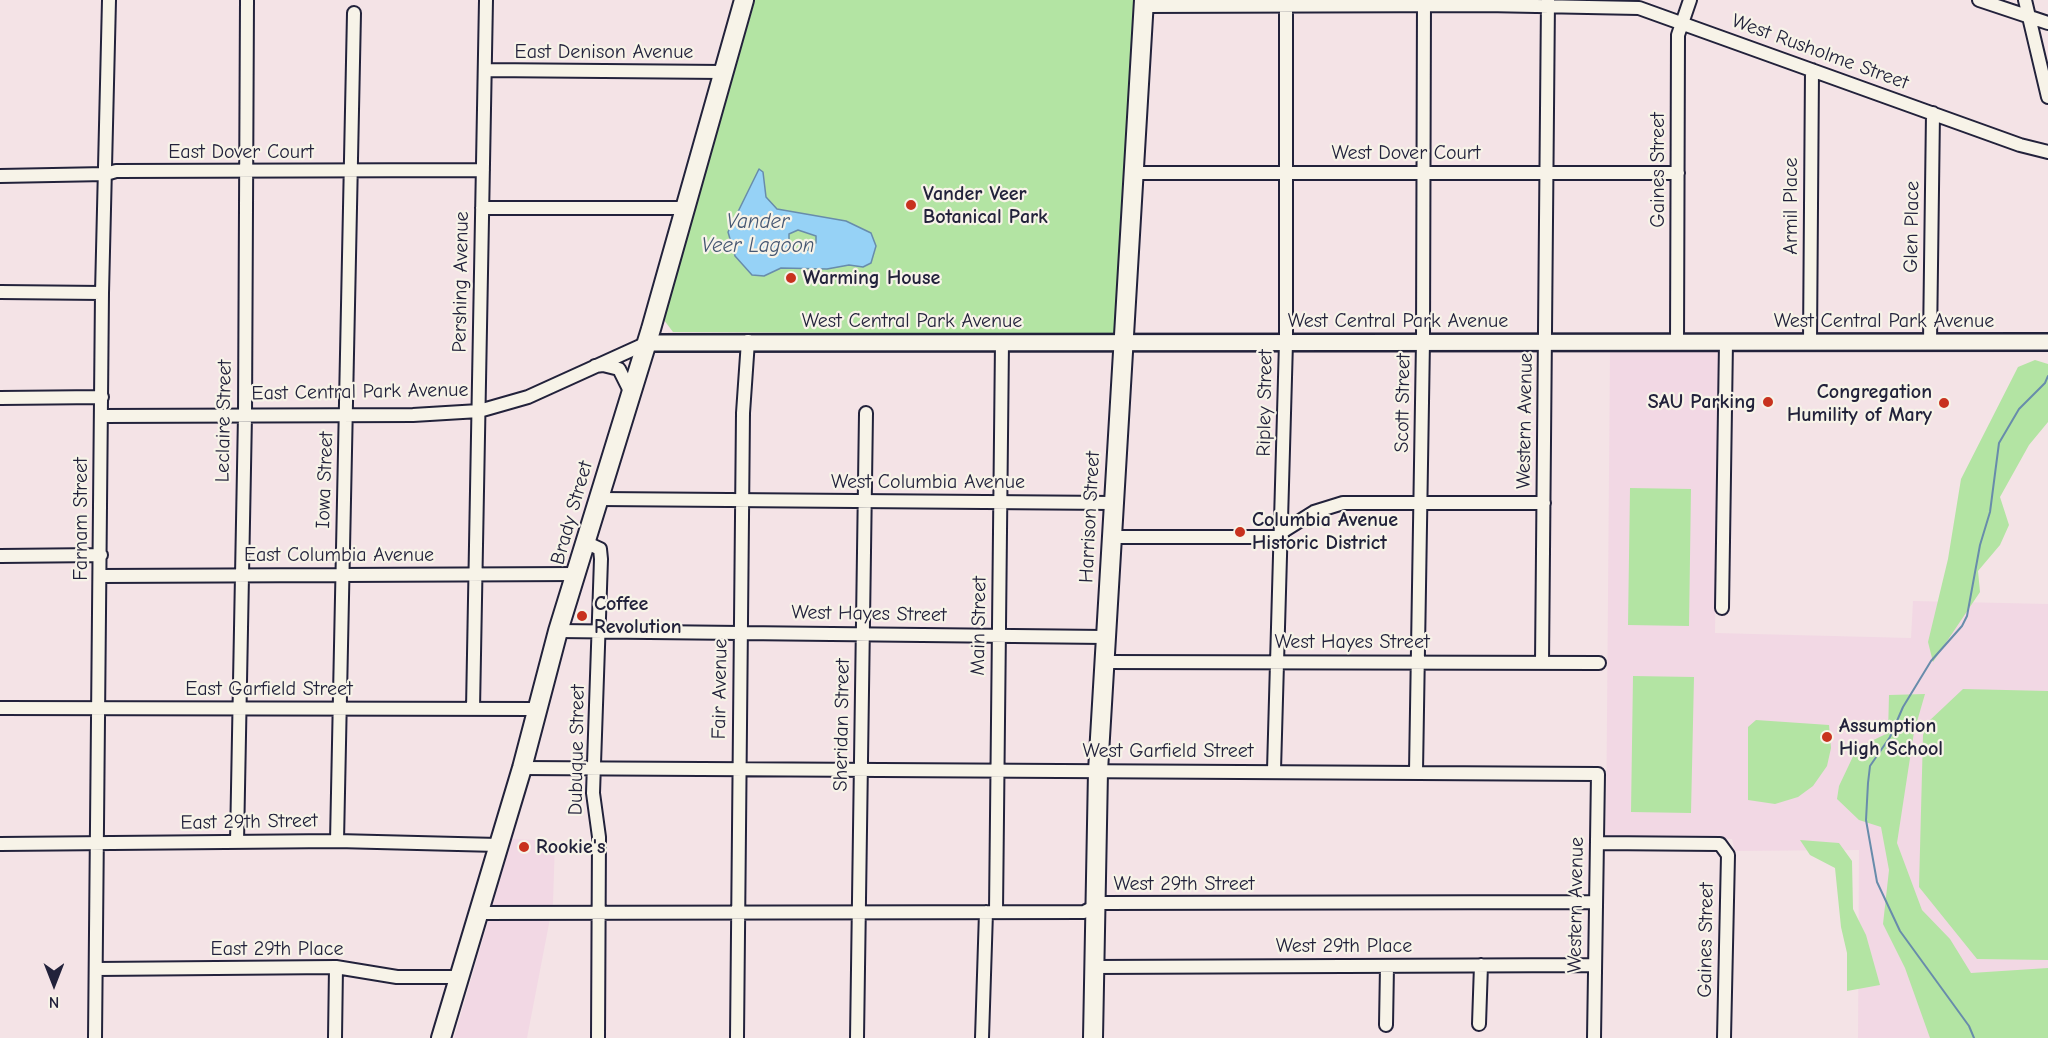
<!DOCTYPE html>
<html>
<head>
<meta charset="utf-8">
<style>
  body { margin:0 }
  #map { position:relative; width:2048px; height:1038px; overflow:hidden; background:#f4e3e6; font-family:"Comic Neue",sans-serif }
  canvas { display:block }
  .north { position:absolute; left:24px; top:954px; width:60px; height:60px; -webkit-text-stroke:4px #f7f3e8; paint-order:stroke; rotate:180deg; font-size:16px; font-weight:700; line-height:24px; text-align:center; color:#22223b }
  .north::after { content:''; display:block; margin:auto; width:21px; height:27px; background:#22223b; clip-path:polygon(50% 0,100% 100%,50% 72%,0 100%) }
</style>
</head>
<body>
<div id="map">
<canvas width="2048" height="1038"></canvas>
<div class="north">N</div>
</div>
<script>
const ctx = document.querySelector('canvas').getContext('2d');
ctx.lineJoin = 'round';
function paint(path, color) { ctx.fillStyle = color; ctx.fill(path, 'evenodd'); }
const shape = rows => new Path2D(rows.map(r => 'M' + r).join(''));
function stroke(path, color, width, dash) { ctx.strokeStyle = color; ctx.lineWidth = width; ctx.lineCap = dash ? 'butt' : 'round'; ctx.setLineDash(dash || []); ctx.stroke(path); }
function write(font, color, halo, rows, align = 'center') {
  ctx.font = font + ' "Comic Neue",sans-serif'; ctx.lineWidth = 4.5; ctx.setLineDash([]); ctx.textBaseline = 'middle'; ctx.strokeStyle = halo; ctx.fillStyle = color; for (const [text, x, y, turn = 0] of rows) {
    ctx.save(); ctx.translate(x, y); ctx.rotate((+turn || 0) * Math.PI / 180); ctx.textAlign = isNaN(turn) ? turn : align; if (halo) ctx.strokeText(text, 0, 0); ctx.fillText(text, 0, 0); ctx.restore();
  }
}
const built = shape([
  [1719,350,1715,633,1911,638,1913,601,2048,604,2048,1038,1858,1038,1859,850,1735,851,1732,839,1606,836,1610,351],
  [512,839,555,841,553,903,527,1038,454,1038]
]);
const green = shape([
  [755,0,1137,0,1117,334,673,332,664,320],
  [2035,360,2048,364,2048,422,2029,445,2000,497,2009,525,2000,545,1978,571,1980,592,1933,662,1928,642,1948,559,1961,479,2018,367],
  [1630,488,1691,489,1689,626,1628,625],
  [1633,676,1694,677,1691,813,1631,812],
  [1963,689,2048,691,2048,960,1977,959,1919,887,1923,735,1928,722],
  [1925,694,1914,732,1897,843,1922,910,1950,939,1971,973,2048,968,2048,1038,1930,1038,1905,968,1883,924,1889,870,1881,827,1859,820,1837,799,1839,786,1857,748,1888,733,1889,695],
  [1756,720,1829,725,1831,748,1827,766,1813,786,1798,797,1775,804,1748,800,1748,727],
  [1800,840,1839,843,1852,861,1853,909,1866,935,1880,985,1847,991,1847,953,1841,927,1835,868,1810,855]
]);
const water = shape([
  [759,169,763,172,766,197,777,209,846,221,871,233,876,246,871,263,863,267,849,265,827,269,781,268,764,276,752,275,735,256,728,232,759,169],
  [798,230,816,236,816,243,807,244,809,250,796,252,789,247,789,234,798,230]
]);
const stream = shape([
  [1974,1038,1969,1026,1900,931,1877,882,1866,820,1868,783,1870,766,1890,737,1903,707,1931,661,1962,626,1967,616,1980,545,1990,512,1999,443,2019,409,2045,383,2048,376]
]);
const minor = shape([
  [1979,0,2048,23],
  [2025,0,2048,97],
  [1143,6,1485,5,1639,8,2020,145,2048,152],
  [485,70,723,72],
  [1134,173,1678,173],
  [0,176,106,174,116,171,483,170],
  [482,208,686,208],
  [0,292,102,293],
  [1810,342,1812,70],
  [1930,342,1933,113],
  [1677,343,1678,35,1690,0],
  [595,366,603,365,619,369,631,393],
  [0,398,102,397],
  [102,416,413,415,479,411,528,397,647,343],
  [600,499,1113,503],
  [1282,532,1314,512,1343,503,1544,503],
  [1111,537,1282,537],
  [587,543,600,549,601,559,593,793,599,837,598,1038],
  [0,556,101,555],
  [101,576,578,574],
  [1722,608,1726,342],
  [558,631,1105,637],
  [1104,662,1599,663],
  [1542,663,1548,0],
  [0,708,538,709],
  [473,709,486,0],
  [522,768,1598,774,1594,1038],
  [1274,770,1286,342,1286,0],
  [1416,771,1423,341,1424,0],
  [337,841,354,13],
  [237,842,245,415,247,0],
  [1597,843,1720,844,1728,855,1724,1038],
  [0,844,337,841,498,845],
  [996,911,1002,342],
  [477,913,1084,912,1102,903,1596,902],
  [1093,967,1595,965],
  [96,969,336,967,397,977,458,977],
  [1479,1024,1481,965],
  [1386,1025,1387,966],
  [95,1038,102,293,109,0],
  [335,1038,336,967],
  [737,1038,743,413,748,341],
  [857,1038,866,413],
  [982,1038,986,912]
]);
const major = shape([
  [647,343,2048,342]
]);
const highway = shape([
  [441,1038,522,768,558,631,651,329,744,0],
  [1093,1038,1098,771,1144,0]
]);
const markers = [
  [911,205,6,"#c8321e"],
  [791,278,6,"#c8321e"],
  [1768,402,6,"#c8321e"],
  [1944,403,6,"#c8321e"],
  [1240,532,6,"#c8321e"],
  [582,616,6,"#c8321e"],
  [1827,737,6,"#c8321e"],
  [524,847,6,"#c8321e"]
];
const streetNames = [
  ["East Denison Avenue",604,52],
  ["West Rusholme Street",1820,52,20],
  ["East Dover Court",241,152],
  ["West Dover Court",1406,153],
  ["Gaines Street",1658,170,-90],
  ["Armil Place",1791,206,-90],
  ["Glen Place",1912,227,-89],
  ["Pershing Avenue",461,282,-89],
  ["West Central Park Avenue",912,321],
  ["West Central Park Avenue",1398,321],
  ["West Central Park Avenue",1884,321],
  ["East Central Park Avenue",360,392,-1],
  ["Ripley Street",1265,403,-89],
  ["Scott Street",1403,403,-89],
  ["Leclaire Street",224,421,-89],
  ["Western Avenue",1525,421,-89],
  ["Iowa Street",325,480,-88],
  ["West Columbia Avenue",928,482],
  ["Brady Street",572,513,-74],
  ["Harrison Street",1090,517,-87],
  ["Farnam Street",81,519,-90],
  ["East Columbia Avenue",339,555],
  ["West Hayes Street",869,614,1],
  ["Main Street",979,626,-89],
  ["West Hayes Street",1352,642],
  ["East Garfield Street",269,689],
  ["Fair Avenue",720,689,-89],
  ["Sheridan Street",842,725,-89],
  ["Dubuque Street",577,750,-89],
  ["West Garfield Street",1168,751],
  ["East 29th Street",249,822,-1],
  ["West 29th Street",1184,884],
  ["Western Avenue",1576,905,-89],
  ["Gaines Street",1706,940,-89],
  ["West 29th Place",1344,946],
  ["East 29th Place",277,949]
];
const poiNames = [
  ["Vander Veer",923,194],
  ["Botanical Park",923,217],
  ["Warming House",803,278],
  ["Congregation",1932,392,"right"],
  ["Humility of Mary",1932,415,"right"],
  ["SAU Parking",1756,402,"right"],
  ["Columbia Avenue",1252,520],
  ["Historic District",1252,543],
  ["Coffee",594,604],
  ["Revolution",594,627],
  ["Assumption",1839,726],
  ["High School",1839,749],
  ["Rookie's",536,847]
];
const waterNames = [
  ["Vander",758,222],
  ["Veer Lagoon",758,246]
];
paint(built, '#f2d8e4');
paint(green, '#b3e4a3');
paint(water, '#96d2f6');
stroke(water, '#688cab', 1.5);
stroke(stream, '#688cab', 2);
stroke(minor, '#22223b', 16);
stroke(major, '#22223b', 20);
stroke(highway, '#22223b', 22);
stroke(minor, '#f7f3e8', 12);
stroke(major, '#f7f3e8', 15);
stroke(highway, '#f7f3e8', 18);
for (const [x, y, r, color] of markers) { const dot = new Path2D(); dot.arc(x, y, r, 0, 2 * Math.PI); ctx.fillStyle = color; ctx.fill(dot); stroke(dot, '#f7f3e8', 2); }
write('20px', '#22223b', '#f7f3e8', streetNames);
write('bold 20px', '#22223b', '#f7f3e8', poiNames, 'left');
write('italic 21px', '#455773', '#f7f3e8', waterNames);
</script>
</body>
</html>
